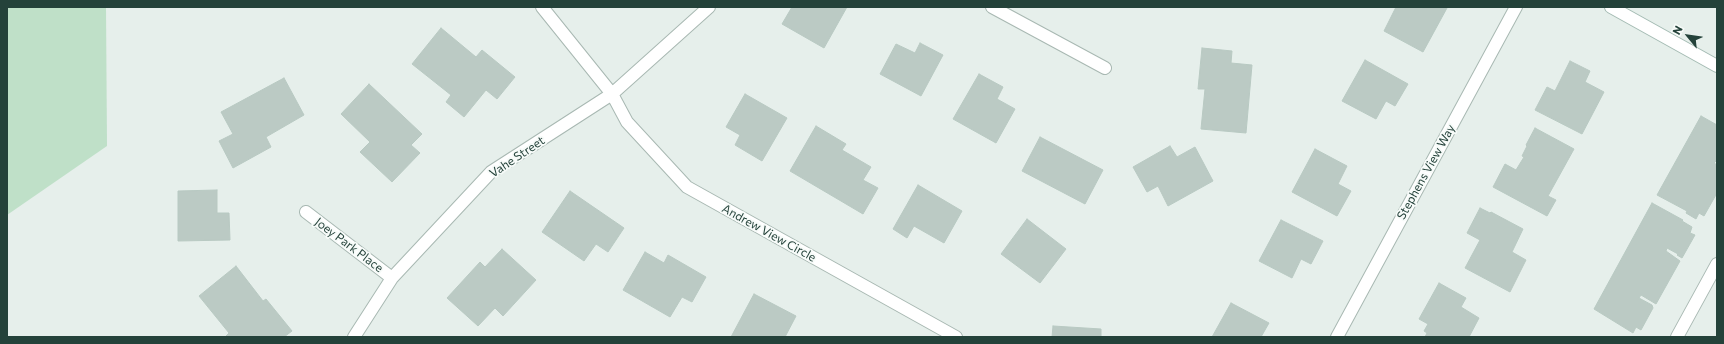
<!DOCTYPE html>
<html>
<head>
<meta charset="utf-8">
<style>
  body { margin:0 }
  #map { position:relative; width:1724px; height:344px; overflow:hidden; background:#e6efeb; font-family:Commissioner,sans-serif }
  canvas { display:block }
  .frame { position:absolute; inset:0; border:8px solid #24423a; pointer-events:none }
  .north { position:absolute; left:1668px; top:16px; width:40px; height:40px; -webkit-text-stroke:3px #f7fbf9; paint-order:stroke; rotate:299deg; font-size:11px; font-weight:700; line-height:16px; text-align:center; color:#24423a }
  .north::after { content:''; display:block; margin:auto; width:14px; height:18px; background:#24423a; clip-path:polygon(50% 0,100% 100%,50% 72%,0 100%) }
</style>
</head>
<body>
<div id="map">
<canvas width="1724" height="344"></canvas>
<div class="frame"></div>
<div class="north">N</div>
</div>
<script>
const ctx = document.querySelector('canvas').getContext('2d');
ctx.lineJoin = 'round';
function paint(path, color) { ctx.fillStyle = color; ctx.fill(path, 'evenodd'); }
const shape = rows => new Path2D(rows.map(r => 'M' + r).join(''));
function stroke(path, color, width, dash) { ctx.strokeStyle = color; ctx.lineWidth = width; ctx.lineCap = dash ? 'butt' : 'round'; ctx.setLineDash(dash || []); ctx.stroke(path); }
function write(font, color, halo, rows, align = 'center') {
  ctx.font = font + ' Commissioner,sans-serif'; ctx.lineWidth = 3.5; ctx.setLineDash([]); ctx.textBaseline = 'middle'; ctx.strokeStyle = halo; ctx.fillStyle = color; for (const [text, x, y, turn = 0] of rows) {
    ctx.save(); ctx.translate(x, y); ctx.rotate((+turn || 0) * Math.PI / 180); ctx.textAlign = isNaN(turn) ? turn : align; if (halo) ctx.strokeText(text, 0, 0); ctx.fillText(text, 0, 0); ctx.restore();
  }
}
const green = shape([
  [7,7,106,7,107,146,7,215]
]);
const building = shape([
  [792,7,847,7,824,48,782,24,792,7],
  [1396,7,1447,8,1423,52,1384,31,1396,7],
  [441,28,476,57,482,50,515,77,497,99,486,90,464,117,446,102,451,95,412,64,441,28],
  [920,43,943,55,921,96,880,74,896,44,915,53,920,43],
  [1202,48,1232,51,1231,63,1252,65,1246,133,1201,129,1205,89,1198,89,1202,48],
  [1365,60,1408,84,1395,106,1386,101,1376,119,1342,101,1365,60],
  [1570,61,1590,71,1585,82,1604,92,1582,134,1535,110,1547,87,1555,91,1570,61],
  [979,74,1003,87,997,99,1015,109,996,143,953,119,979,74],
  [284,78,304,115,266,137,271,147,233,168,219,141,233,134,221,112,284,78],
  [369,84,422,134,411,145,420,153,392,182,360,152,370,142,341,114,369,84],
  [745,94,787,118,762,161,735,145,740,135,726,127,745,94],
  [1701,116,1717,125,1717,161,1716,161,1714,163,1717,165,1717,193,1704,216,1699,213,1696,219,1686,213,1687,211,1657,195,1701,116],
  [816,126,846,144,842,150,871,167,863,180,878,188,863,214,790,171,816,126],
  [1535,128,1574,149,1548,196,1556,200,1547,216,1493,187,1505,164,1516,170,1524,157,1522,156,1527,146,1526,145,1535,128],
  [1040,137,1103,170,1085,204,1022,171,1040,137],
  [1170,146,1177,157,1195,147,1213,181,1168,206,1158,186,1147,192,1133,167,1170,146],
  [1315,149,1347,166,1338,184,1351,191,1337,216,1292,192,1315,149],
  [918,185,962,211,944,243,914,226,907,238,893,229,918,185],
  [217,190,217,213,229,213,230,240,178,241,178,191,217,190],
  [570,191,624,228,608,252,596,244,584,261,542,232,570,191],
  [1652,203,1683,220,1682,221,1692,227,1690,233,1695,235,1682,258,1677,255,1678,254,1667,248,1666,251,1680,261,1656,304,1641,295,1639,298,1652,305,1653,308,1641,330,1636,327,1633,333,1594,309,1652,203],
  [1480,208,1490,213,1491,212,1523,229,1512,252,1526,260,1510,292,1465,268,1480,240,1467,233,1480,208],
  [1027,219,1066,249,1040,283,1001,254,1027,219],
  [1281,220,1323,241,1311,264,1301,259,1292,278,1259,261,1281,220],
  [502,249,536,280,503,316,495,308,478,326,447,298,480,262,485,267,502,249],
  [645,252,664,263,668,255,706,277,692,302,682,297,670,317,623,290,645,252],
  [236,266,263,301,266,299,292,331,284,337,225,337,229,333,199,296,236,266],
  [1439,283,1466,298,1461,307,1479,318,1469,337,1425,337,1427,333,1424,331,1428,324,1419,319,1439,283],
  [754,294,796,316,785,337,731,337,754,294],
  [1231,303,1269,323,1261,337,1212,337,1231,303],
  [1053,326,1101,329,1101,337,1052,337,1053,326]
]);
const street = shape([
  [542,7,612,94,627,122,687,187,956,337],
  [992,7,1105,68],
  [306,212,392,278],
  [354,337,392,278,491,172,612,94,709,7],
  [1337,337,1516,7],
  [1677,337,1717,264]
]);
const secondary = shape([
  [1611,7,1717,66]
]);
const streetNames = [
  ["Vahe Street",517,157,-34],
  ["Stephens View Way",1426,172,-61],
  ["Andrew View Circle",769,233,29],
  ["Joey Park Place",349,245,37]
];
paint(green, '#bfe0c8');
paint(building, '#bbcac4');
stroke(building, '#b8c9c2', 1);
stroke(street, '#a8b8b2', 14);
stroke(secondary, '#a4bbb3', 14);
stroke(street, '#fff', 12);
stroke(secondary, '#fff', 12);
write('12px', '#24423a', '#f7fbf9', streetNames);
</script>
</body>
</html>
